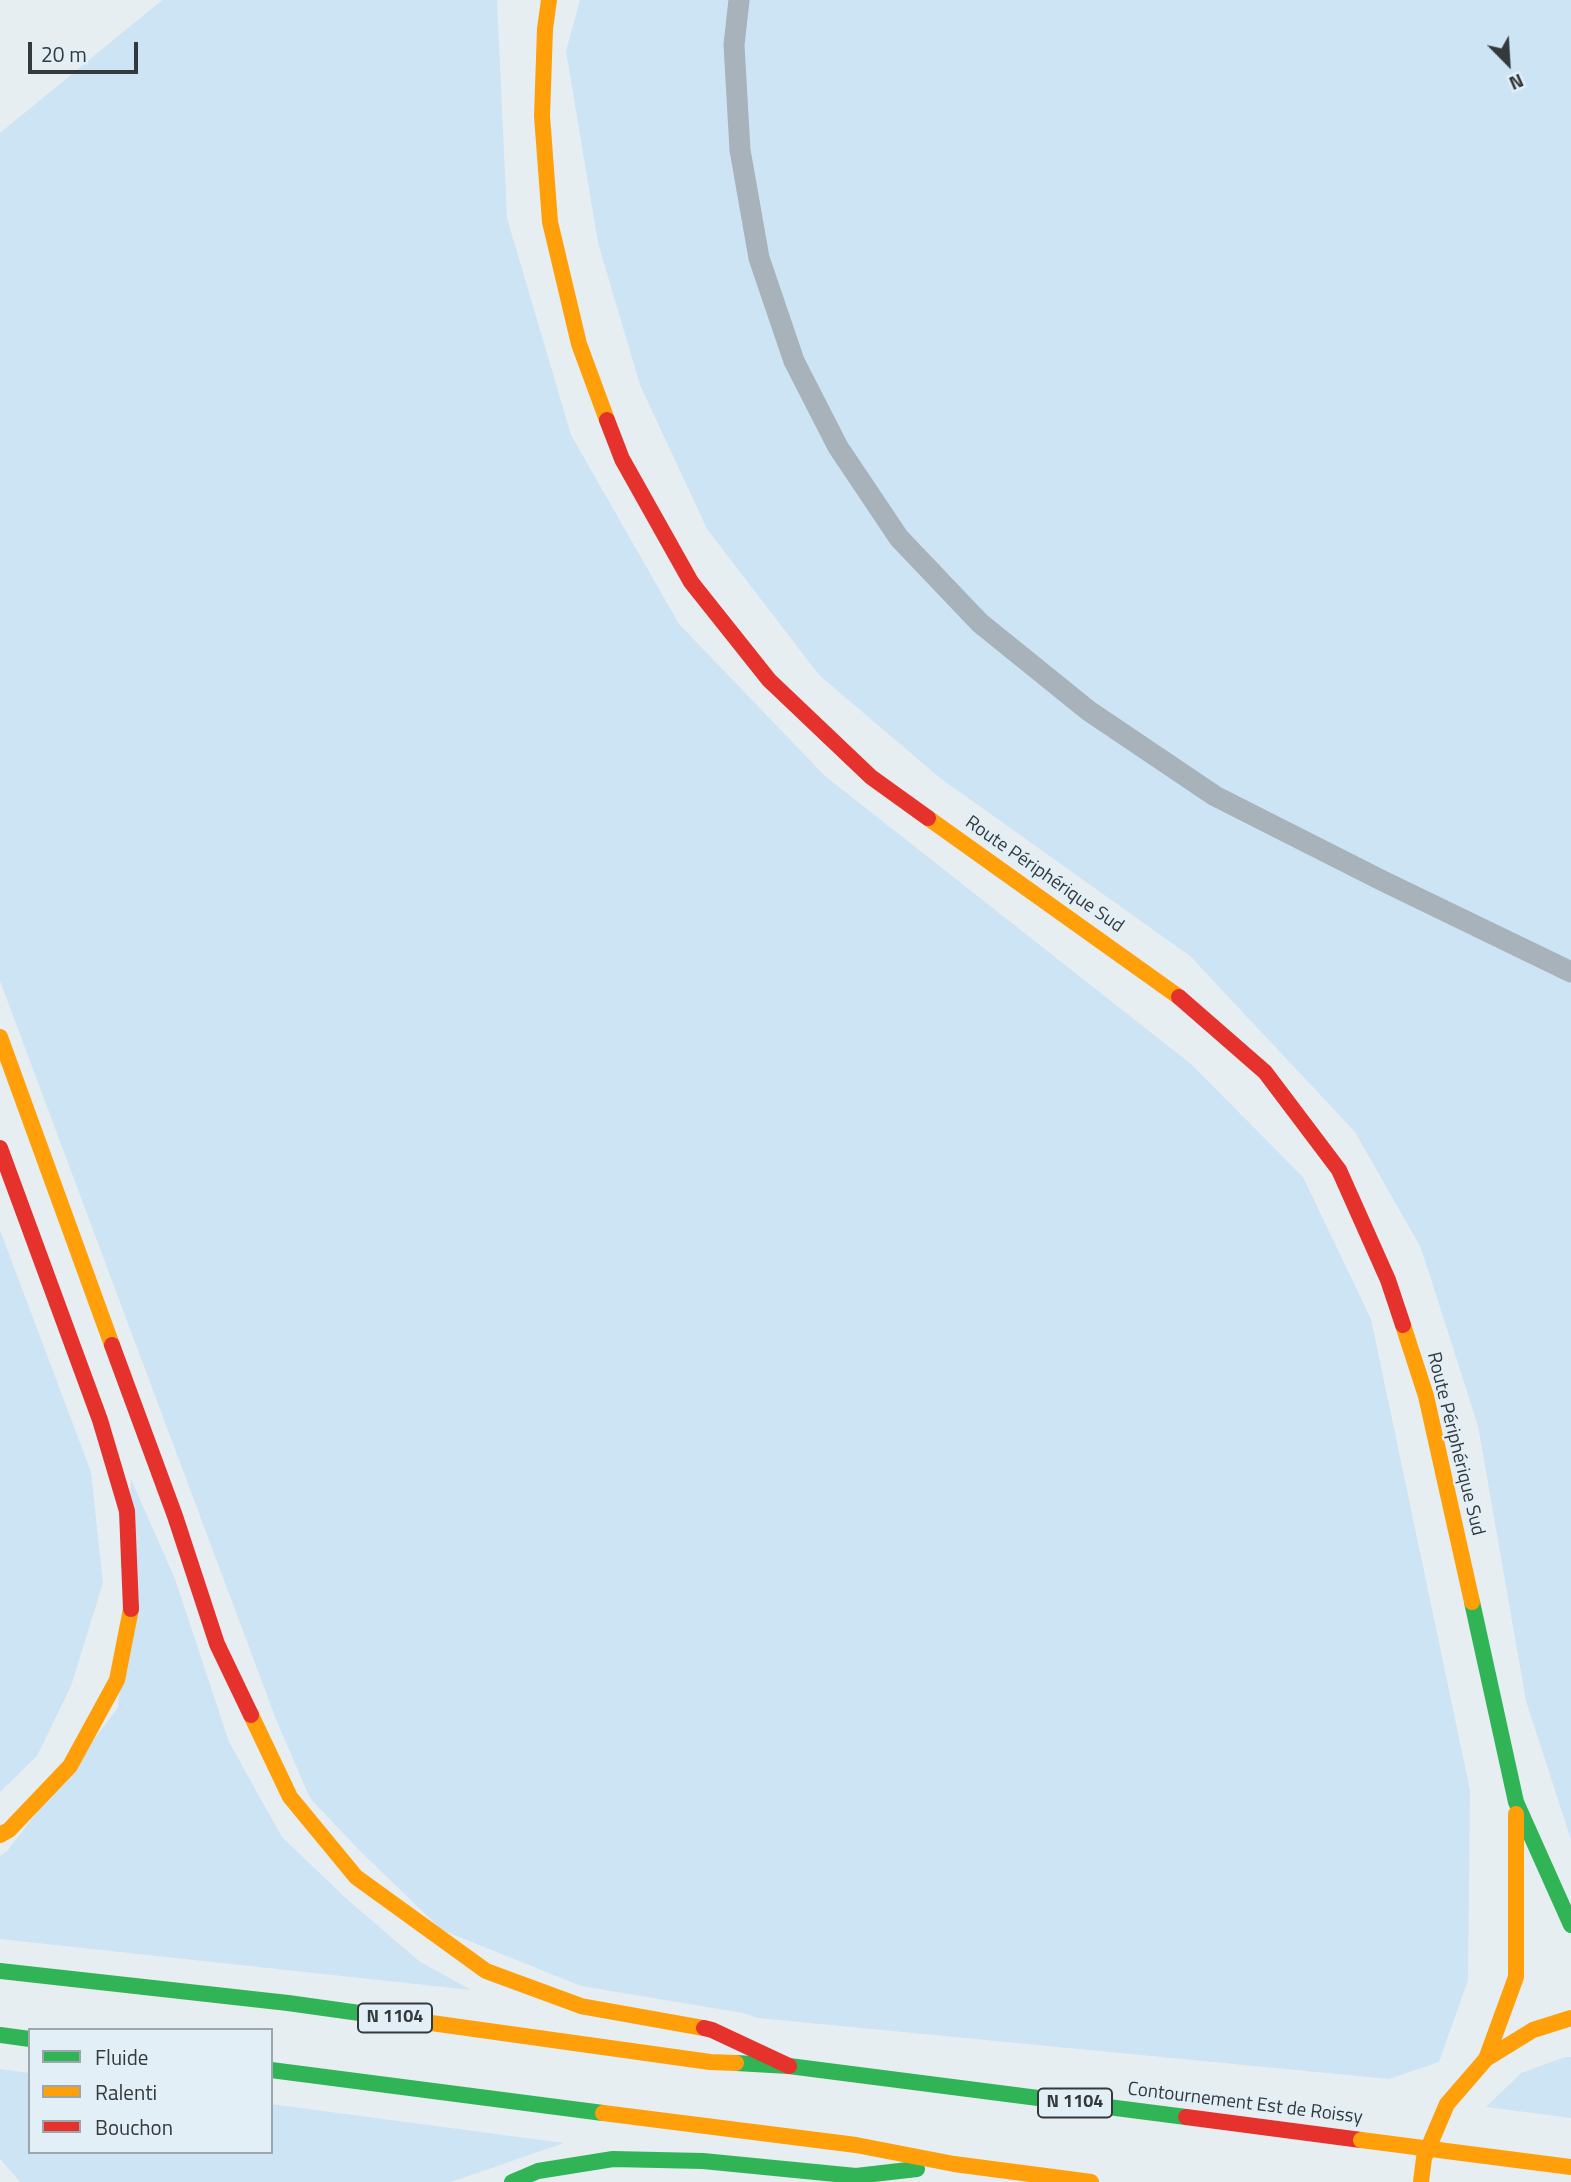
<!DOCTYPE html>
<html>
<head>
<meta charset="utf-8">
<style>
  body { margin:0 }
  #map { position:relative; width:1571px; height:2182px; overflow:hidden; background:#e7eef2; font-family:"Titillium Web",sans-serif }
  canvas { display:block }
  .legend { position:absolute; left:28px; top:2028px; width:245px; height:126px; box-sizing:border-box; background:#e2eff7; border:2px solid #9ca6ac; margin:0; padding:9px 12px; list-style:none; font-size:21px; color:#34393c }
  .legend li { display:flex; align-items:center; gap:14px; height:35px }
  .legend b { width:35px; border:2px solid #9ca6ac }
  .north { position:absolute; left:1473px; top:28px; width:70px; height:70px; -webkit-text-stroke:5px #e2eff7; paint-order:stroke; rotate:156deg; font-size:19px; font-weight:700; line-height:28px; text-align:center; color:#34393c }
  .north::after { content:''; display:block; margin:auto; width:24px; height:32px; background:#34393c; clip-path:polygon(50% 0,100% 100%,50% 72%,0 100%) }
  .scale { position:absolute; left:28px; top:42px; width:110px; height:32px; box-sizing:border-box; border:4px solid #34393c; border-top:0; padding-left:9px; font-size:21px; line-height:24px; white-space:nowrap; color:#34393c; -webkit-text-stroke:5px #e2eff7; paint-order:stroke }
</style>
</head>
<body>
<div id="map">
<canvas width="1571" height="2182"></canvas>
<ul class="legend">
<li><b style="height:9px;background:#30b455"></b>Fluide</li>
<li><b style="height:9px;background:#ff9f0a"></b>Ralenti</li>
<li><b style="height:9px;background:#e5322d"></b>Bouchon</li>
</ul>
<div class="north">N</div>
<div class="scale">20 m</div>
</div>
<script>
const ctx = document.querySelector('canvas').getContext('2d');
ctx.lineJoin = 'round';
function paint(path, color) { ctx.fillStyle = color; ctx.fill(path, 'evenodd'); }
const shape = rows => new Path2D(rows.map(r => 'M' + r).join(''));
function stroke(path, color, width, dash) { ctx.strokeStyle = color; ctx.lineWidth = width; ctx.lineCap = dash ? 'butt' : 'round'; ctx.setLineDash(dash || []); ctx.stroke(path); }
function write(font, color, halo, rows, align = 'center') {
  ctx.font = font + ' "Titillium Web",sans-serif'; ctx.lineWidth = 5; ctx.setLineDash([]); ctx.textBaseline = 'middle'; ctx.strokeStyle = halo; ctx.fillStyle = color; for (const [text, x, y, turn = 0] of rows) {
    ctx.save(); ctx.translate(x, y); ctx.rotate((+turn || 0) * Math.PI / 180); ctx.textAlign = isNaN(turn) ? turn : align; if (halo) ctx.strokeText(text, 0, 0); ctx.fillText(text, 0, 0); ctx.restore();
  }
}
const green = shape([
  [162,0,497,0,507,218,571,435,679,624,825,776,1191,1064,1303,1177,1371,1319,1470,1790,1468,1980,1439,2062,1389,2079,758,2018,743,2013,581,1986,442,1930,360,1851,310,1798,277,1722,0,981,0,133],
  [580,0,1571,0,1571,1840,1526,1701,1478,1426,1421,1248,1355,1132,1190,956,940,778,819,675,707,529,640,385,598,243,566,51],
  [0,1230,91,1472,103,1583,71,1686,37,1756,0,1792],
  [131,1479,175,1579,229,1742,282,1837,349,1901,419,1961,471,1990,0,1939,0,1856,7,1851,118,1708],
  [1565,2057,1571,2057,1571,2118,1486,2107,1521,2073],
  [0,2069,30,2073,30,2152,271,2152,271,2104,564,2143,451,2182,20,2182,0,2159]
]);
const lane = shape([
  [739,0,734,45,740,150,759,258,794,361,838,447,899,538,980,623,1089,711,1215,796,1383,881,1571,972]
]);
const fast = shape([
  [1472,1602,1516,1802,1571,1925],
  [0,1971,288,2003,417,2021],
  [0,2035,30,2039],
  [736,2063,789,2066,1186,2117],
  [271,2070,603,2113],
  [512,2182,538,2171,613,2159,703,2161,856,2176,917,2169]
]);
const slow = shape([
  [549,0,545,29,542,116,550,222,579,344,607,420],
  [928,818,1179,997],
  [0,1037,112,1345],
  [1403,1325,1426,1396,1472,1602],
  [251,1715,290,1797,356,1877,486,1971,581,2006,704,2028],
  [0,1835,9,1830,70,1766,117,1680,131,1609],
  [417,2021,710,2062,736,2063],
  [1486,2059,1516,1977,1516,1814],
  [603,2113,856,2145,954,2164,1091,2182],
  [1421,2182,1424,2158,1447,2104,1486,2059,1533,2030,1571,2018]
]);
const jam = shape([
  [607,420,622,459,691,582,769,680,871,777,928,818],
  [1179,997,1265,1072,1339,1170,1388,1280,1403,1325],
  [0,1148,100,1420,127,1511,131,1609],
  [112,1345,175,1516,217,1644,251,1715],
  [704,2028,712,2030,789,2066],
  [1186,2117,1361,2140]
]);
const slowBridge = shape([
  [1361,2140,1571,2167]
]);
const shields = [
  [395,2018,74],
  [1075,2103,74]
];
const shieldNames = [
  ["N 1104",395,2018],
  ["N 1104",1075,2103]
];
const streetNames = [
  ["Route Périphérique Sud",1044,875,35],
  ["Route Périphérique Sud",1455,1444,76],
  ["Contournement Est de Roissy",1245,2104,7]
];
paint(green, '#cde4f4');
stroke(lane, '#a8b2ba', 21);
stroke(fast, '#30b455', 16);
stroke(slow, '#ff9f0a', 16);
stroke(jam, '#e5322d', 16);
stroke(slowBridge, '#ff9f0a', 16);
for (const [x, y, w] of shields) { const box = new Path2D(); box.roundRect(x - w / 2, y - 14.5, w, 29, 5); ctx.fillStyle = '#e2eff7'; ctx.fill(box); stroke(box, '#34393c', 2); }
write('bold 18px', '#34393c', null, shieldNames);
write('19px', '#34393c', '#e2eff7', streetNames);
</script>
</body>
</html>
